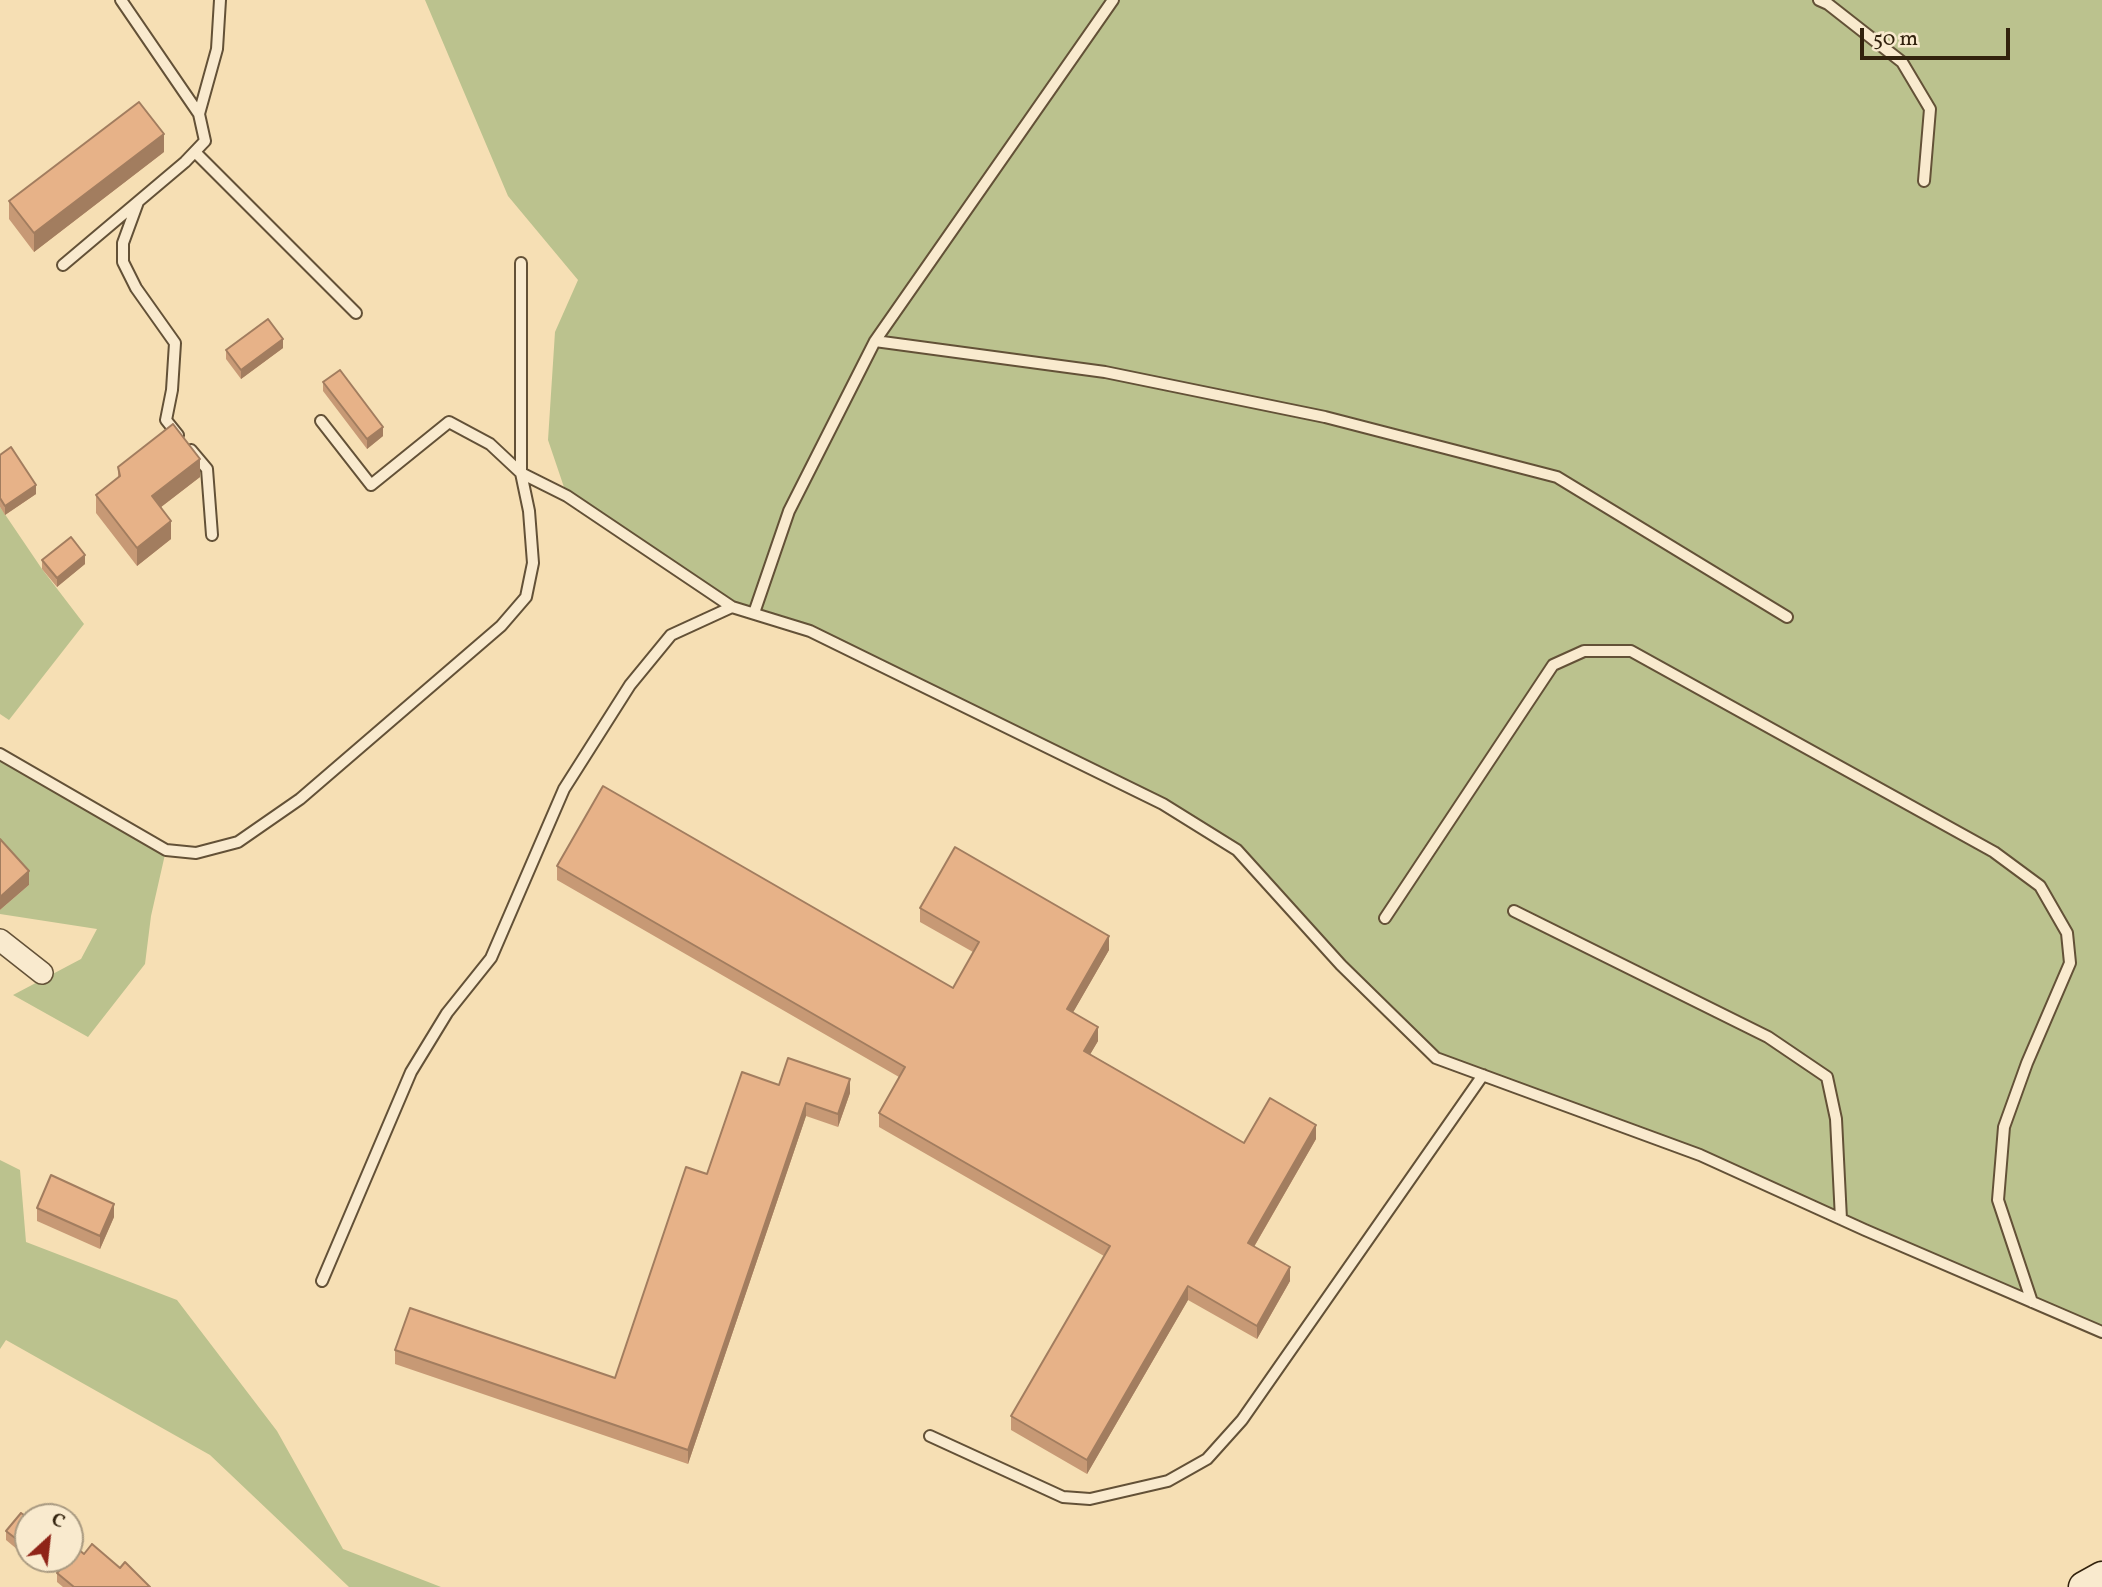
<!DOCTYPE html>
<html>
<head>
<meta charset="utf-8">
<style>
  body { margin:0 }
  #map { position:relative; width:2102px; height:1587px; overflow:hidden; background:#f6dfb4; font-family:Vollkorn,serif }
  canvas { display:block }
  .north { position:absolute; left:14px; top:1503px; width:70px; height:70px; box-sizing:border-box; background:#f9eace; border:2px solid #a99a81; border-radius:50%; rotate:27deg; font-size:19px; font-weight:700; line-height:28px; text-align:center; color:#32220d }
  .north::after { content:''; display:block; margin:auto; width:24px; height:32px; background:#8f2418; clip-path:polygon(50% 0,100% 100%,50% 72%,0 100%) }
  .scale { position:absolute; left:1860px; top:28px; width:150px; height:32px; box-sizing:border-box; border:4px solid #32220d; border-top:0; padding-left:9px; font-size:21px; line-height:24px; white-space:nowrap; color:#32220d; -webkit-text-stroke:5px #f9eace; paint-order:stroke }
</style>
</head>
<body>
<div id="map">
<canvas width="2102" height="1587"></canvas>
<div class="north">С</div>
<div class="scale">50 m</div>
</div>
<script>
const ctx = document.querySelector('canvas').getContext('2d');
ctx.lineJoin = 'round';
function paint(path, color) { ctx.fillStyle = color; ctx.fill(path, 'evenodd'); }
const shape = rows => new Path2D(rows.map(r => 'M' + r).join(''));
function stroke(path, color, width, dash) { ctx.strokeStyle = color; ctx.lineWidth = width; ctx.lineCap = dash ? 'butt' : 'round'; ctx.setLineDash(dash || []); ctx.stroke(path); }
const green = shape([
  [425,0,2102,0,2102,1332,1700,1155,1436,1058,1237,850,1163,804,810,631,732,607,567,496,548,440,555,332,578,280,508,196],
  [0,507,42,569,84,624,9,720,0,714],
  [0,754,166,850,151,916,145,964,88,1037,13,995,81,959,97,929,0,914,0,910,29,885,0,853],
  [0,1160,20,1170,26,1242,177,1300,277,1431,343,1549,441,1587,349,1587,210,1455,6,1340,0,1349]
]);
const service = shape([
  [1819,0,1828,4,1902,62,1930,109,1924,181],
  [199,114,217,49,220,0],
  [195,152,356,313],
  [138,202,123,243,123,262,136,288,175,343,172,390,166,420,178,435],
  [521,263,521,473,567,496,732,607],
  [63,265,185,162,205,141,199,114,121,0],
  [875,341,1105,372,1325,417,1557,477,1787,617],
  [191,450,207,469,212,535],
  [754,613,789,511,875,341,1113,0],
  [0,754,166,850,196,853,238,842,300,799,501,626,526,597,533,563,529,511,521,473,490,444,449,422,371,485,321,421],
  [1514,911,1768,1037,1827,1077,1836,1119,1841,1219],
  [1385,918,1553,665,1584,651,1631,651,1994,852,2040,886,2067,933,2070,963,2027,1063,2004,1127,1998,1200,2032,1302],
  [322,1281,411,1072,447,1013,491,958,564,789,630,685,671,635,732,607,810,631,1163,804,1237,850,1341,965,1436,1058,1700,1155,1865,1230,2102,1332],
  [930,1436,1063,1497,1090,1499,1168,1481,1207,1459,1242,1420,1483,1075]
]);
const minor = shape([
  [0,940,42,973]
]);
const secondary = shape([
  [2084,1587,2102,1577]
]);
const wall = shape([
  [164,152,34,252,9,219,9,201],
  [283,348,241,379,226,359,226,350],
  [323,382,383,436,367,449,323,391],
  [0,455,36,494,5,515,0,507],
  [118,467,200,477,161,507,171,539,137,566,96,513,96,495,118,478],
  [42,560,85,564,57,587,42,569],
  [557,866,953,988,973,952,920,922,920,908,1109,950,1073,1012,1098,1041,1090,1054,1244,1143,1316,1139,1254,1247,1290,1281,1257,1339,1188,1300,1087,1474,1011,1430,1011,1416,1104,1256,879,1127,879,1113,899,1077,557,880],
  [779,1085,850,1093,838,1127,806,1116,688,1464,395,1364,395,1350,615,1378,707,1174],
  [37,1208,114,1217,100,1249,37,1221],
  [28,1518,24,1555,6,1540,6,1531],
  [84,1554,120,1568,150,1587,63,1587,57,1582,57,1573]
]);
const shadedWall = shape([
  [164,134,164,152,34,252,34,233],
  [283,339,283,348,241,379,241,370],
  [383,427,383,436,367,449,367,439],
  [200,459,200,477,152,514,152,496],
  [36,485,36,494,5,515,5,506],
  [171,521,171,539,137,566,137,548],
  [85,555,85,564,57,587,57,578],
  [29,871,29,885,0,910,0,897],
  [1109,936,1109,950,1067,1023,1067,1009],
  [1098,1027,1098,1041,1084,1065,1084,1051],
  [850,1079,850,1093,838,1127,838,1114],
  [806,1103,806,1116,688,1464,688,1450],
  [1316,1125,1316,1139,1248,1257,1248,1243],
  [114,1204,114,1217,100,1249,100,1236],
  [1290,1267,1290,1281,1257,1339,1257,1326],
  [1188,1286,1188,1300,1087,1474,1087,1460],
  [28,1541,28,1550,24,1555,24,1545]
]);
const building = shape([
  [139,102,164,134,34,233,9,201,139,102],
  [268,319,283,339,241,370,226,350,268,319],
  [340,370,383,427,367,439,323,382,340,370],
  [173,424,200,459,152,496,171,521,137,548,96,495,120,476,118,467,173,424],
  [11,447,36,485,5,506,0,498,0,455,11,447],
  [71,537,85,555,57,578,42,560,71,537],
  [603,786,953,988,979,942,920,908,955,847,1109,936,1067,1009,1098,1027,1084,1051,1244,1143,1270,1098,1316,1125,1248,1243,1290,1267,1257,1326,1188,1286,1087,1460,1011,1416,1110,1246,879,1113,905,1067,557,866,603,786],
  [0,839,29,871,0,897,0,839],
  [788,1058,850,1079,838,1114,806,1103,688,1450,395,1350,410,1308,615,1378,686,1167,707,1174,742,1072,779,1085,788,1058],
  [51,1175,114,1204,100,1236,37,1208,51,1175],
  [21,1513,28,1518,28,1541,24,1545,6,1531,21,1513],
  [92,1544,120,1568,125,1562,150,1587,74,1587,57,1573,78,1549,84,1554,92,1544]
]);
paint(green, '#bbc28e');
stroke(service, '#635137', 14);
stroke(minor, '#635137', 24);
stroke(secondary, '#32220d', 33);
stroke(service, '#f9eace', 10);
stroke(minor, '#f9eace', 21);
stroke(secondary, '#f9eace', 30);
paint(wall, '#c79975');
paint(shadedWall, '#a27d5f');
paint(building, '#e7b288');
stroke(building, '#a27d5f', 2);
</script>
</body>
</html>
